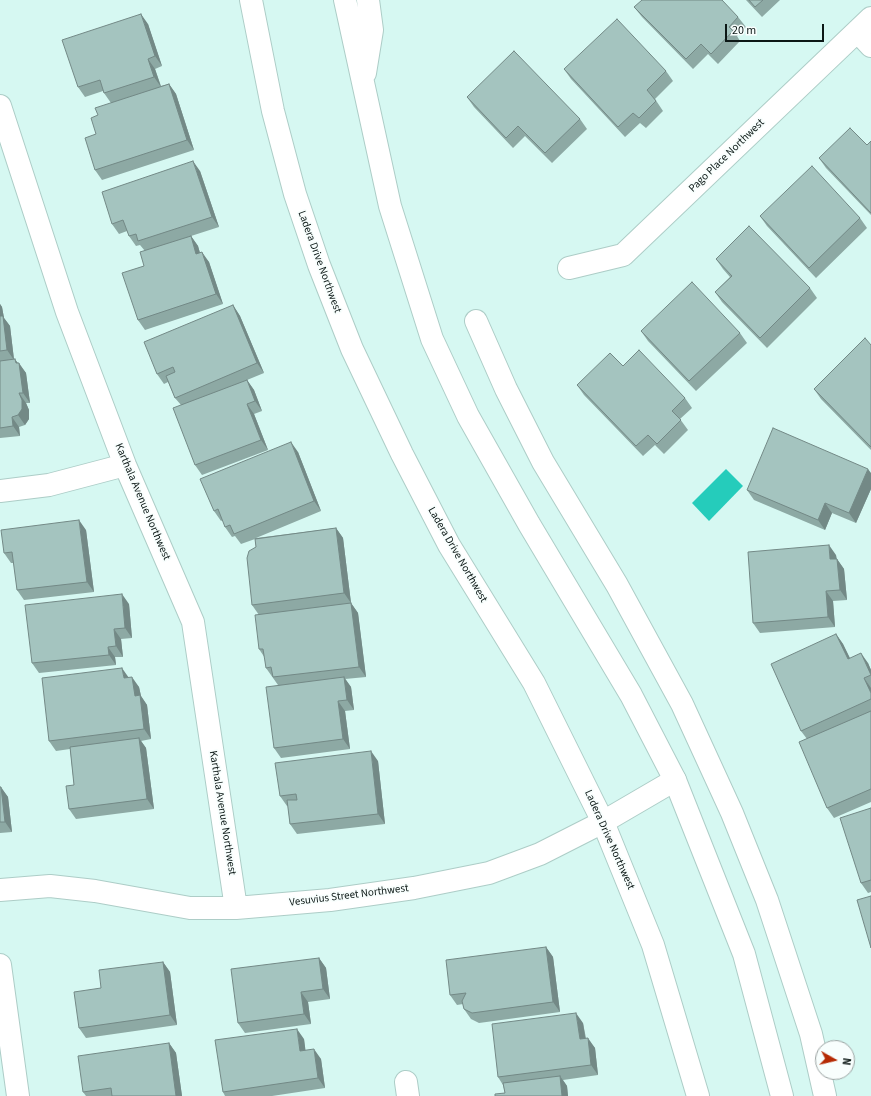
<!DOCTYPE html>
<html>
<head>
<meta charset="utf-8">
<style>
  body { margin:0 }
  #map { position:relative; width:871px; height:1096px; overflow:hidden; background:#d6f8f2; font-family:"Source Sans 3",sans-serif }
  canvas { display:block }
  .north { position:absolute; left:815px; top:1040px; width:40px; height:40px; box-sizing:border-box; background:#f8fefd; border:1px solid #9aa2a1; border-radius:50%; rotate:98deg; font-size:11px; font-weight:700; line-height:16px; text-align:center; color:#0c1816 }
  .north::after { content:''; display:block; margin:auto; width:14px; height:18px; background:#b52a04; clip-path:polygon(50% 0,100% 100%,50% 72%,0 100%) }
  .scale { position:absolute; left:725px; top:24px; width:99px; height:18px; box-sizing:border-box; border:2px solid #0c1816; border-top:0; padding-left:5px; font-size:12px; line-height:14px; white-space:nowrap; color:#0c1816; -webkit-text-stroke:3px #f8fefd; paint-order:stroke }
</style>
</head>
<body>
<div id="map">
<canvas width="871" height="1096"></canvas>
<div class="north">N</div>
<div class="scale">20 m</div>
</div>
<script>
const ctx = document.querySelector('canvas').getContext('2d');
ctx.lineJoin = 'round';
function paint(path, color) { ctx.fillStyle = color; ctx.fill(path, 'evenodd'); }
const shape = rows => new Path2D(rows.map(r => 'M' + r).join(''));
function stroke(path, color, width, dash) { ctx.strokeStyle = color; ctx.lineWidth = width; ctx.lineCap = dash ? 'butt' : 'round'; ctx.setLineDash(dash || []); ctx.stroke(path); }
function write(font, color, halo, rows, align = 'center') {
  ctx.font = font + ' "Source Sans 3",sans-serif'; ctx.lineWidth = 3.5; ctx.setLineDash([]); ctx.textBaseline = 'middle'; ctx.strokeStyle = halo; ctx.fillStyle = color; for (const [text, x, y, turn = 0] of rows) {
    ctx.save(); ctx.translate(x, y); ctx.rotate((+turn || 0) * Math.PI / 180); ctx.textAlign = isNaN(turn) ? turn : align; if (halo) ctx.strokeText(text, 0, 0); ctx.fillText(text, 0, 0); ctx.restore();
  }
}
const water = shape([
  [726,469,743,486,709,521,692,503]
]);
const minor = shape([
  [858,32,871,46],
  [0,106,67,312,125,465,193,622,236,908],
  [569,268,623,255,871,18],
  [476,321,506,389,543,462,617,585,682,704,732,813,767,900,811,1034,825,1096],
  [0,491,49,485,125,465],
  [0,890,50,886,95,891,190,908,236,908,330,900,414,888,489,873,540,854,603,822,675,780],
  [0,965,18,1096],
  [406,1082,408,1096]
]);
const major = shape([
  [251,0,273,111,295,194,319,265,352,349,402,454,449,545,534,683,603,822,653,945,698,1096],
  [345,0,390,206,432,339,468,416,529,524,631,695,675,780,744,954,782,1096],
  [365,73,372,30,368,0]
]);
const wall = shape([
  [746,0,780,0,762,17],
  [634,7,738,17,746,27,737,36,740,41,718,64,708,54,693,69,642,17],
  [148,24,162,66,155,69,161,86,169,84,176,94,194,150,102,180,95,170,96,134,98,115,111,103,104,93,103,91,85,97,78,87],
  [564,69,666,71,673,81,655,99,663,111,646,128,640,123,625,137,571,79],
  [467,97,580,119,587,129,552,163,525,136,513,148,474,107],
  [871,141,871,215,826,168,819,158,867,145],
  [200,171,219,227,191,236,198,246,200,253,209,262,223,304,145,330,138,320,144,266,145,251,140,245,136,246,129,236,127,231,119,234,112,224],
  [760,216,860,218,867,228,816,278,767,226],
  [716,259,810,288,817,298,767,348,722,302,715,292,730,277,723,269],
  [0,304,2,307,4,318,10,326,14,359,18,363,26,373,30,403,26,403,29,410,29,419,25,425,19,427,20,436,0,438],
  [233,305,240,316,264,373,247,380,254,390,262,411,254,414,268,450,202,475,195,465,181,405,175,398,168,382,164,384,157,374],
  [641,331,740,333,747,343,696,391,648,341],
  [871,345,871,450,821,399,814,389],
  [623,366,685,398,692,408,680,419,688,430,664,454,655,445,643,456,584,395,577,385],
  [298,452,321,511,256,538,336,528,343,538,351,603,358,613,366,677,345,679,351,687,354,710,345,711,350,749,281,758,274,748,278,685,266,668,265,658,259,649,259,615,252,605,256,547,255,539,241,544,235,536,232,537,225,527,223,520,221,521,214,511],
  [871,473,871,489,856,523,832,513,825,530,754,500,747,490],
  [86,530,94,592,24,600,17,590,14,563,11,563,4,553],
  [836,555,837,559,844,569,847,600,833,601,835,627,760,633,753,623],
  [129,604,132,638,121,639,123,657,115,657,116,665,39,673,32,663],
  [836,634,843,644,850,658,868,663,871,670,871,802,834,818,827,808,807,739,801,731],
  [128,677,139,687,141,696,147,705,151,739,141,741,146,748,154,809,76,819,69,809,74,785,70,749,56,751,49,741],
  [378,761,385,824,297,834,290,824,288,806,287,806,280,796],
  [0,787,8,797,12,832,0,833],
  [871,808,871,892,868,893,861,883],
  [546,947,553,957,560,1012,479,1023,471,1019,464,1009,463,1004,457,1005,450,995],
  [319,958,326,968,330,999,308,1002,311,1024,245,1033,238,1023],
  [163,962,170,972,177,1025,86,1038,79,1028,101,988],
  [583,1023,586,1038,595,1048,598,1075,563,1080,567,1086,568,1096,495,1096,505,1093,503,1085,498,1077],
  [304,1039,305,1050,321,1059,325,1088,272,1096,225,1096,223,1092],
  [169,1043,176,1053,182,1096,86,1096,83,1092]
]);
const shadedWall = shape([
  [141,14,148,24,162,66,155,56],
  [148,59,155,69,161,87,154,77],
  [169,84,176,94,194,150,187,140],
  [193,161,200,171,219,227,212,217],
  [191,236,198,246,203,264,196,254],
  [202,252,209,262,223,304,216,294],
  [0,304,2,307,4,318,10,326,14,360,7,350,0,320],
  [233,305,240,316,264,373,257,363],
  [15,359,19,365,19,363,26,373,30,403,23,393],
  [247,380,254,390,262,411,255,401],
  [19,393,26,403,29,410,29,419,25,425,18,415],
  [247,404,254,414,268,450,261,440],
  [12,417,19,427,20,436,13,426],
  [291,442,298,452,321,511,314,501],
  [868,469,871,473,871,489,856,523,849,513],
  [825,503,832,513,825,530,818,520],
  [79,520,86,530,94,592,87,582],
  [336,528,343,538,351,603,344,593],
  [829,545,836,555,837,569,830,559],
  [837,559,844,569,847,600,840,590],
  [826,591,833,601,835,627,828,617],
  [122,594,129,604,132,638,125,628],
  [351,603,358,613,366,677,359,667],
  [114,629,121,639,123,657,116,646],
  [836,634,843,644,855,669,848,659],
  [108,647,115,657,116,665,109,655],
  [861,653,868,663,871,670,871,675],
  [122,668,129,678,124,678],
  [132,677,139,687,141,696,147,705,151,739,144,729,135,696],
  [344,677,351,687,354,710,347,700],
  [864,678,871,688,871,693],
  [338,701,345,711,350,749,343,739],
  [139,738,146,748,154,809,147,799],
  [371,751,378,761,385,824,378,814],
  [1,787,8,797,12,832,5,822],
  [546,947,553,957,560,1012,553,1002],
  [319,958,326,968,330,999,323,989],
  [163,962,170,972,177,1025,170,1015],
  [301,992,308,1002,311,1024,304,1014],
  [576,1013,583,1023,587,1049,580,1039],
  [297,1029,304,1039,307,1061,300,1051],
  [588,1038,595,1048,598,1075,591,1065],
  [169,1043,176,1053,182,1096,176,1096],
  [314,1049,321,1059,325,1088,318,1078],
  [560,1076,567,1086,568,1096,562,1096]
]);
const building = shape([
  [642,0,722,0,738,17,729,27,733,31,711,54,701,44,686,59,634,7,642,0],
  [749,0,763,0,755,7,749,0],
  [141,14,155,56,148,59,154,77,104,93,100,80,78,87,62,40,141,14],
  [617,19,666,71,647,90,656,101,639,118,633,113,618,127,564,69,617,19],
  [514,51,580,119,545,153,518,126,506,138,467,97,514,51],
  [169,84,187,140,95,170,85,138,96,134,91,118,98,115,95,108,169,84],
  [850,128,867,145,871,141,871,213,819,158,850,128],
  [193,161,212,217,138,241,136,234,129,236,123,220,112,224,102,192,193,161],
  [812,166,860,218,809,268,760,216,812,166],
  [749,226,810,288,760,338,715,292,732,276,716,259,749,226],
  [191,236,196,254,202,252,216,294,138,320,122,273,144,266,140,252,191,236],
  [692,282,740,333,689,381,641,331,692,282],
  [233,305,257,363,175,398,166,376,175,372,173,367,157,374,144,342,233,305],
  [0,316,3,316,7,350,0,351,0,316],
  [865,338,871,345,871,447,814,389,865,338],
  [639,350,685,398,672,411,681,420,657,444,648,435,636,446,577,385,610,353,623,366,639,350],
  [15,359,16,363,19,363,23,393,19,393,22,400,22,409,18,415,12,417,13,426,0,428,0,361,15,359],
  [247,380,255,401,247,404,261,440,195,465,173,408,247,380],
  [773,428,868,469,849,513,825,503,818,520,747,490,773,428],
  [291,442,314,501,234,534,230,525,225,527,218,509,214,511,200,479,291,442],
  [79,520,87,582,17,590,12,552,4,553,1,530,79,520],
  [336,528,344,593,252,605,247,558,249,551,256,547,255,539,336,528],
  [829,545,830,559,837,559,840,590,826,591,828,617,753,623,748,552,829,545],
  [122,594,125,628,114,629,116,646,108,647,109,655,32,663,25,605,122,594],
  [351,603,359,667,273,677,271,667,266,668,263,649,259,649,255,615,351,603],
  [836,634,848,659,861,653,871,675,864,678,871,693,871,699,801,731,771,664,836,634],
  [122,668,124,678,132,677,135,696,140,695,144,729,49,741,42,678,122,668],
  [344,677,347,700,338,701,343,739,274,748,266,687,344,677],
  [871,711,871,789,827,808,799,742,871,711],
  [139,738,147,799,69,809,66,786,74,785,70,747,139,738],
  [371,751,378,814,290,824,287,800,297,800,296,794,280,796,275,763,371,751],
  [0,787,1,787,5,822,0,822,0,787],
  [871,808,871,880,861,883,840,818,871,808],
  [871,896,871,948,857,900,871,896],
  [546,947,553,1002,472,1013,464,1009,462,1001,466,993,450,995,446,960,546,947],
  [319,958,323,989,301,992,304,1014,238,1023,231,969,319,958],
  [163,962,170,1015,79,1028,74,992,101,988,99,970,163,962],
  [576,1013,580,1039,588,1038,591,1065,498,1077,492,1024,576,1013],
  [297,1029,300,1051,314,1049,318,1078,223,1092,215,1040,297,1029],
  [169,1043,176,1096,112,1096,111,1088,83,1092,78,1056,169,1043],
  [560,1076,562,1096,495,1096,495,1094,505,1093,503,1083,560,1076]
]);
const streetNames = [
  ["Pago Place Northwest",727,156,-44],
  ["Ladera Drive Northwest",319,262,70],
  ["Karthala Avenue Northwest",142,502,67],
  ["Ladera Drive Northwest",457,555,60],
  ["Karthala Avenue Northwest",222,813,81],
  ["Ladera Drive Northwest",609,840,66],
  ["Vesuvius Street Northwest",349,896,-7]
];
paint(water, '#25ccbb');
stroke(minor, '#adcdc7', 24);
stroke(major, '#adcdc7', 24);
stroke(minor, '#fff', 22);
stroke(major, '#fff', 22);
paint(wall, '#8da9a4');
paint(shadedWall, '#738986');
paint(building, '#a4c4bf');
stroke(building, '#738986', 1);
write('11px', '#0c1816', '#f8fefd', streetNames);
</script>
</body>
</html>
